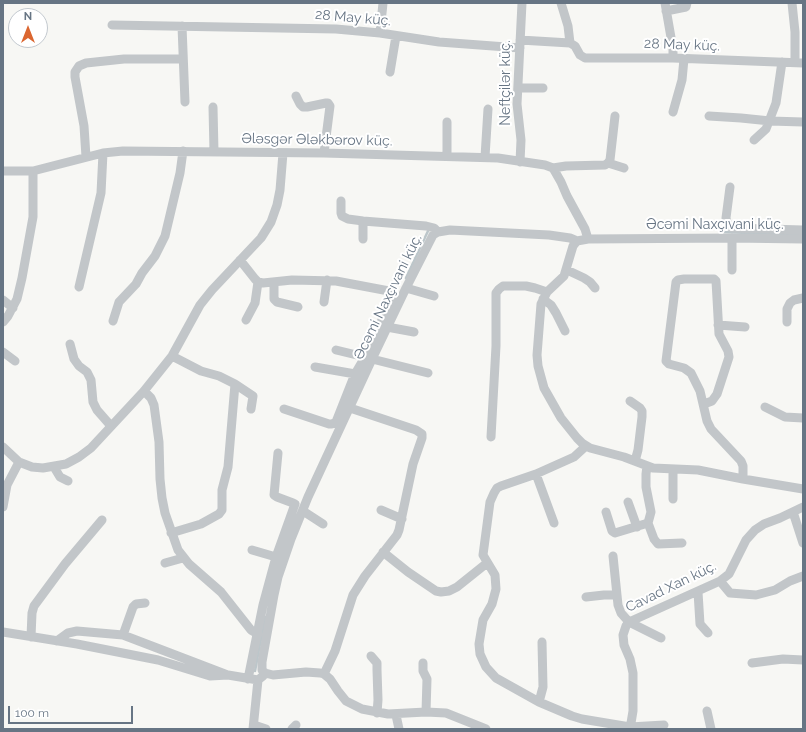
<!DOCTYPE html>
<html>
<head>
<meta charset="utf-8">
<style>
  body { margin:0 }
  #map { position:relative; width:806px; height:732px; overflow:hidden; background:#f7f7f4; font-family:Raleway,sans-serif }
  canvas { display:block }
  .frame { position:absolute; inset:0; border:4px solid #677584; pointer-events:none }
  .north { position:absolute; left:8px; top:8px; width:40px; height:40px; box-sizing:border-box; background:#fff; border:1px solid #c2c8ce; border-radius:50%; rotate:0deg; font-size:11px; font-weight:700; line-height:16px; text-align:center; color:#677584 }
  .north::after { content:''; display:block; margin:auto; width:14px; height:18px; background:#db6630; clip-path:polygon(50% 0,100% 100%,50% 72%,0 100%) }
  .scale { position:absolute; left:8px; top:706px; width:125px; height:18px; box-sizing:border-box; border:2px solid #677584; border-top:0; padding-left:5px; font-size:12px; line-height:14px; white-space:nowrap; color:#677584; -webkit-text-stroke:3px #fff; paint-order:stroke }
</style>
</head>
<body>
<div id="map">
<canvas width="806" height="732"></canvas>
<div class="frame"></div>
<div class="north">N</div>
<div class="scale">100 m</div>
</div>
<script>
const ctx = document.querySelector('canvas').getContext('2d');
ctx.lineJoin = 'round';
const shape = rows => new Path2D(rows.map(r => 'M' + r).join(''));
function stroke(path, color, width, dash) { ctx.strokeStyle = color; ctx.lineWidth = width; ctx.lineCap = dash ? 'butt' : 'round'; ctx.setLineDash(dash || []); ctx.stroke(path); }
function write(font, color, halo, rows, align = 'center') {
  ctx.font = font + ' Raleway,sans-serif'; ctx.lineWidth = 4; ctx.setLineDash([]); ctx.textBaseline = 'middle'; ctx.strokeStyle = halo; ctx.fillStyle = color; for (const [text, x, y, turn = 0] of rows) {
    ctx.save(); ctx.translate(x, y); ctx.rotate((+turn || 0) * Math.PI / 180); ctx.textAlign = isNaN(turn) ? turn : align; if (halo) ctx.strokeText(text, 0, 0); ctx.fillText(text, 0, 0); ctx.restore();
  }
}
const stream = shape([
  [722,232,801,235],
  [406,278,428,231],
  [255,671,265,617]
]);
const minor = shape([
  [561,3,568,26,570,43],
  [665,3,673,49,673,58],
  [792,3,795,32,795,62],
  [666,11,686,7,687,3],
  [112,25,336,29,380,33,439,42,520,48],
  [182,26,185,102],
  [380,33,383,3],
  [520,40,570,43,575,46,580,55,585,58,673,58,803,63],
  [390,72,396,36],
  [518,88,543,88],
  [296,96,300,104,303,107,307,107,326,103,328,103,330,106,324,153],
  [213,107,214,152],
  [673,112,682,80,684,59],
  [709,116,741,118,770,121,803,122],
  [447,122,447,156],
  [754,140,766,129,776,103,782,62],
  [86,157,84,126,75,77,75,72,79,66,86,63,124,59,182,59],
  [485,157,488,109],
  [520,162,521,140,517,104,522,3],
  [608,163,624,168],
  [553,168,566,166,605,165,608,163,610,160,615,116],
  [3,171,33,171,103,153,123,151,324,153,498,158,545,165,553,168,561,182,567,196,585,229,588,239],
  [730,187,726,218,728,226,732,228,803,230],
  [341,201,341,213,342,216,348,219,363,221,426,226,434,228,438,232],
  [363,221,363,239],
  [732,238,732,270],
  [577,241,573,246,564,276,547,292,541,304,537,355,538,366,544,388,561,418,577,438,582,443,590,448,624,457,653,468,698,470,743,479,803,489],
  [240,260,255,279,258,282,263,283,292,280,336,281,389,291,393,296,365,357,355,374,336,422,332,424,329,424,284,409],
  [567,270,584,278,590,282,595,288],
  [274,283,274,299,277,302,298,307],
  [79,287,101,193,103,153],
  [406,288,434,296],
  [543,299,551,305,556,313,565,331],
  [3,300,13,308],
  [324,302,327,280],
  [246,320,255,303,258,282],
  [113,321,119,302,136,284,142,273,155,256,165,236,180,173,183,151],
  [3,322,8,316,17,299,22,278,33,217,33,171],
  [787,322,787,309,790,303,794,300,803,298],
  [718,325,745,327],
  [387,327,414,332],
  [70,344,74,359,79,366,87,372,91,380,93,402,97,410,111,426],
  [336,350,365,357],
  [3,352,15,361],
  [372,359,428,373],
  [315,367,361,375],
  [235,384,253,396,251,409],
  [144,391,151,398,154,405,159,442,160,479,162,498,165,513,178,550,189,564,221,592,251,630,258,634],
  [630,401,640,408,642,411,642,417,638,450,635,461],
  [704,404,712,401,717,394,729,357,728,351,719,334,716,281,714,279,684,279,678,280,676,282,666,361,669,364,684,368,691,373,700,391,707,421,711,429,741,461,743,466,743,479],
  [765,407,785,417,803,418],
  [491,437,496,346,496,293,499,289,503,286,526,286,535,288,547,292],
  [586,446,574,457,536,474,501,486,497,488,494,493,490,502,483,555,495,575,496,589,492,604,483,620,479,644,480,654,486,667,496,678,539,702,572,716,582,719,630,727,664,725],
  [3,447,19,462,32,467,43,468,66,464,79,457,91,448,144,391,172,356,200,305,212,290,261,238,271,222,277,205,280,190,283,153],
  [54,467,60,477,68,481],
  [536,474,554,523],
  [673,499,673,469],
  [628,502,637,527],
  [3,507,7,485,19,462],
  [381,510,402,519],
  [303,511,323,524],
  [606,512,612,531,615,533,648,523,651,512,646,487,646,474,647,466],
  [793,512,803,543],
  [648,523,654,539,658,544,682,543],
  [171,533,201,524,219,514,222,510,222,490,228,467,235,384,219,376,201,371,172,356],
  [252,550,276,557],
  [383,552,408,572,436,591,441,592,449,591,457,587,487,563],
  [613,556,618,605,621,613,629,622,661,638],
  [165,563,183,558],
  [720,581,730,593,756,595,775,590,790,581,803,576],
  [698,592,700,624,708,633],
  [586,597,604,595,617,595],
  [3,632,77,644,158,660,210,676,228,675,258,680],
  [123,635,133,607,136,604,145,603],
  [31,637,32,613,34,606,65,564,102,520],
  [57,641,68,633,77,631,123,635,225,674],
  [371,656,377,663,377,670,378,700,377,713],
  [423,663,423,671,427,679,426,712],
  [752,663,783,659,803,660],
  [265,673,262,670,262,662,274,595,278,577,291,539,308,497,372,359,406,288,433,235,438,232,450,230,549,235,570,238,577,241,588,239,732,238,803,239],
  [265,673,273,675,306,672,320,673,324,674,330,679,338,691,346,701,362,709,388,714,426,712,446,713,486,729],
  [324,674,335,651,353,595,365,576,397,535,399,530,413,464,422,438,422,434,416,430,350,408],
  [248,679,263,605,276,557,295,504,293,503,277,497,274,495,278,453],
  [539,702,543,687,542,642],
  [707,711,711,729],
  [396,715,399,729],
  [254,725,266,729],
  [253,729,258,680,263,676],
  [292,729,296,725],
  [630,729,633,711,633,673,630,659,624,645,623,635,626,626,629,622,720,581,729,574,746,540,755,530,764,524,780,518,803,507]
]);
const streetNames = [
  ["28 May küç.",353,18,5],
  ["28 May küç.",682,45,2],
  ["Neftçilər küç.",506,83,-90],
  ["Ələsgər Ələkbərov küç.",317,140,1],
  ["Əcəmi Naxçıvani küç.",715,225],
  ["Əcəmi Naxçıvani küç.",388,297,-64],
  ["Cavad Xan küç.",671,587,-26]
];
stroke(stream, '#bcc6ca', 2.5);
stroke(minor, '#c2c6c9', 9);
write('14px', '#677584', '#fff', streetNames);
</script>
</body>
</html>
